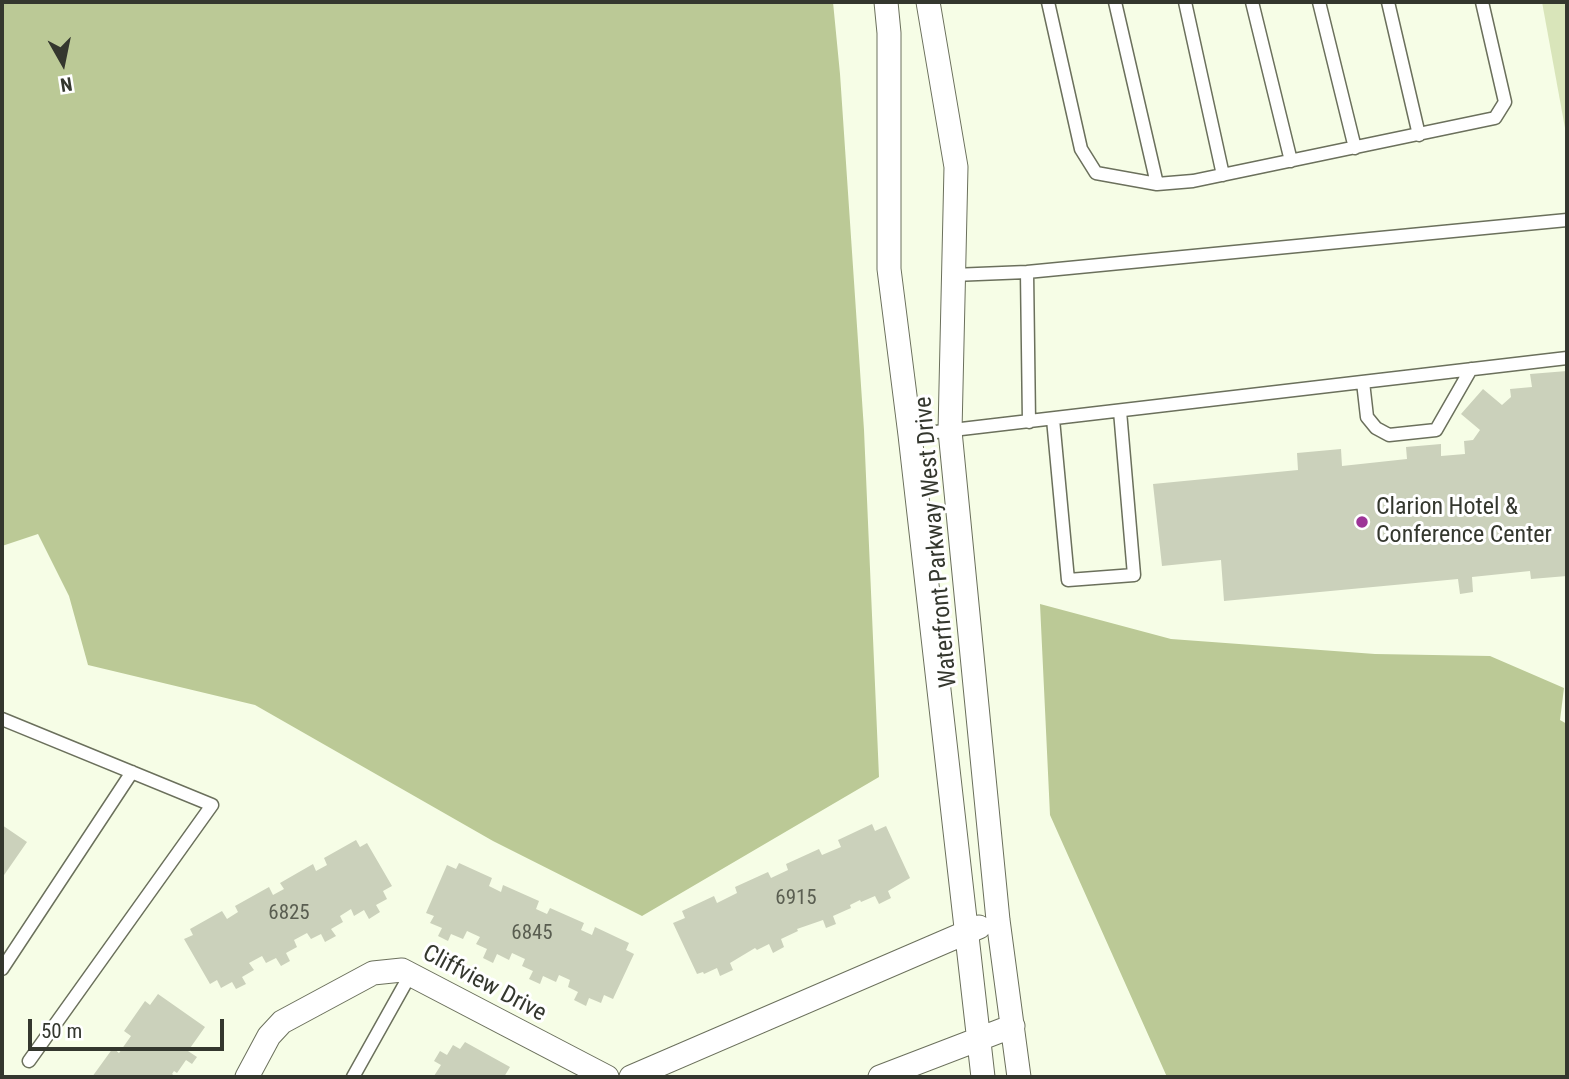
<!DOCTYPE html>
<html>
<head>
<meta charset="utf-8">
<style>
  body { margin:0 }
  #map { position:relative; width:1569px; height:1079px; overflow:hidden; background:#f6fde6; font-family:"Roboto Condensed",sans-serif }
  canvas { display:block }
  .frame { position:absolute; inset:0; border:4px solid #34372e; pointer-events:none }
  .north { position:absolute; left:28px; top:28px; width:70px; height:70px; -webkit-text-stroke:5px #fff; paint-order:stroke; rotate:171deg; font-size:19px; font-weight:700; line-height:28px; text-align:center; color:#34372e }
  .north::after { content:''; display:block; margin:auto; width:24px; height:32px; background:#34372e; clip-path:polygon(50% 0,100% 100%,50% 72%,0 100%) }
  .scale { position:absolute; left:28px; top:1019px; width:196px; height:32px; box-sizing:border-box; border:4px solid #34372e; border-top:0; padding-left:9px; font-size:21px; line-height:24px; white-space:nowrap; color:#34372e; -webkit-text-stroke:5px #fff; paint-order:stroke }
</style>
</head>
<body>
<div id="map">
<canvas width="1569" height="1079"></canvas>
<div class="frame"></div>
<div class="north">N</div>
<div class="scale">50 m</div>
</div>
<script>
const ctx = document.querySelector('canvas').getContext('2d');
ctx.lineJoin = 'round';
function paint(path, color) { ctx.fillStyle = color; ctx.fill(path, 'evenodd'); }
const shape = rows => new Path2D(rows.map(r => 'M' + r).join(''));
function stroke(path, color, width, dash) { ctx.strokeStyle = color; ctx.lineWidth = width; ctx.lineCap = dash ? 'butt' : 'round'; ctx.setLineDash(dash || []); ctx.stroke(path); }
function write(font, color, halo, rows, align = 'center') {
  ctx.font = font + ' "Roboto Condensed",sans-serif'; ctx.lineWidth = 6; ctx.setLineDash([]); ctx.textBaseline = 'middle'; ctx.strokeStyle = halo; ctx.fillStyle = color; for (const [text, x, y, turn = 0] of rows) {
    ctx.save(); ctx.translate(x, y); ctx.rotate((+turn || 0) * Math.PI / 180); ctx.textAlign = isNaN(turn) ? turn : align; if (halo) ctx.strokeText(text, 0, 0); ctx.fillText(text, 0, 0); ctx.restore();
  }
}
const green = shape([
  [1542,2,1567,2,1567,139]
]);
const water = shape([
  [2,2,833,2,840,74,864,430,879,777,642,916,493,841,255,705,88,665,69,596,38,534,2,546],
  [1040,604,1171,639,1375,654,1490,656,1564,688,1560,720,1567,724,1567,1077,1167,1077,1050,815]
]);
const building = shape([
  [1567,371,1567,576,1531,579,1530,571,1472,577,1473,592,1460,594,1458,579,1224,601,1221,560,1162,566,1153,484,1298,470,1297,453,1341,449,1342,466,1407,459,1406,447,1441,444,1441,456,1465,454,1464,441,1473,440,1480,430,1461,414,1483,389,1502,405,1511,397,1510,389,1532,387,1530,374],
  [872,824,875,831,886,826,910,878,888,891,891,898,879,904,875,896,861,902,860,900,850,905,851,908,833,916,836,924,826,928,823,920,797,929,798,931,781,939,784,947,773,953,769,944,757,950,755,948,730,963,733,970,720,976,717,968,704,974,703,972,697,974,673,923,685,918,682,911,714,896,717,903,737,893,735,887,768,872,771,878,788,870,786,864,819,849,822,855,841,847,838,840],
  [2,825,27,842,2,878],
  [356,840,360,847,367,843,392,886,383,891,387,899,376,905,380,912,369,919,364,910,354,916,351,909,340,916,343,922,331,929,336,936,325,942,321,934,311,939,307,933,294,940,297,947,286,953,290,961,281,966,276,958,266,963,262,956,249,963,254,970,242,977,246,984,236,989,232,982,221,988,217,980,210,984,184,939,193,935,190,929,222,911,227,919,238,912,235,906,269,887,273,895,284,889,280,883,313,864,316,871,327,865,324,858],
  [459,863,492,878,489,886,501,892,503,885,539,901,536,909,547,914,550,908,584,923,581,930,592,935,595,927,629,943,626,950,634,954,613,999,604,995,601,1003,589,998,586,1006,574,1000,578,992,568,987,570,980,559,975,556,982,543,976,540,984,529,979,533,971,522,966,525,959,512,953,509,960,497,954,493,963,483,958,487,949,476,944,480,937,467,931,463,939,451,934,448,941,438,936,442,928,430,923,434,916,426,913,447,865,456,869],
  [158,994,205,1027,188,1051,197,1057,192,1064,186,1060,177,1073,174,1071,172,1074,176,1077,92,1077,113,1048,119,1053,131,1036,124,1031,145,1001,150,1005],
  [465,1042,510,1067,504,1077,434,1076,441,1065,434,1061,440,1051,447,1055,453,1045,460,1049]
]);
const lane = shape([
  [1048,2,1081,149,1096,173,1157,184,1193,181,1495,118,1505,102,1482,2],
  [1115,2,1157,184],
  [1185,2,1223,175],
  [1252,2,1291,161],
  [1319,2,1355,148],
  [1388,2,1419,135],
  [1027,272,1029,422],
  [953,275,1027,272,1567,220],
  [1363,382,1367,417,1376,428,1389,435,1436,430,1471,369],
  [1053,419,1068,580,1134,575,1120,411],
  [910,435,1567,358],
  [2,719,212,805,29,1061],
  [2,969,132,772],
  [353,1077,410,975]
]);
const street = shape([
  [886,2,889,33,889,269,910,435,983,1077],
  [928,2,956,167,950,431,998,920,1019,1077],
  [247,1077,269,1036,282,1022,373,973,402,970,607,1077],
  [631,1077,979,927],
  [880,1077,1013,1026]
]);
const markers = [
  [1362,522,7,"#9d3497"]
];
const numberNames = [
  ["6915",796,899],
  ["6825",289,914],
  ["6845",532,934]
];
const poiNames = [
  ["Clarion Hotel &",1376,508],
  ["Conference Center",1376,536]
];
const streetNames = [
  ["Waterfront Parkway West Drive",937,542,-95],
  ["Cliffview Drive",484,984,28]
];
paint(green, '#d9e5ba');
paint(water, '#bbc996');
paint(building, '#cbd1bb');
stroke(lane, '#6b705c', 15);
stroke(street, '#6b705c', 25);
stroke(lane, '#fff', 12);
stroke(street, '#fff', 23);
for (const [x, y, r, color] of markers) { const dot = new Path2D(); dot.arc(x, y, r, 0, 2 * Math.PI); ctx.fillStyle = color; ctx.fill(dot); stroke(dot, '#fff', 2.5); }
write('21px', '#5a5e51', null, numberNames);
write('24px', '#34372e', '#fff', poiNames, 'left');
write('24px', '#34372e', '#fff', streetNames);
</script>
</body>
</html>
